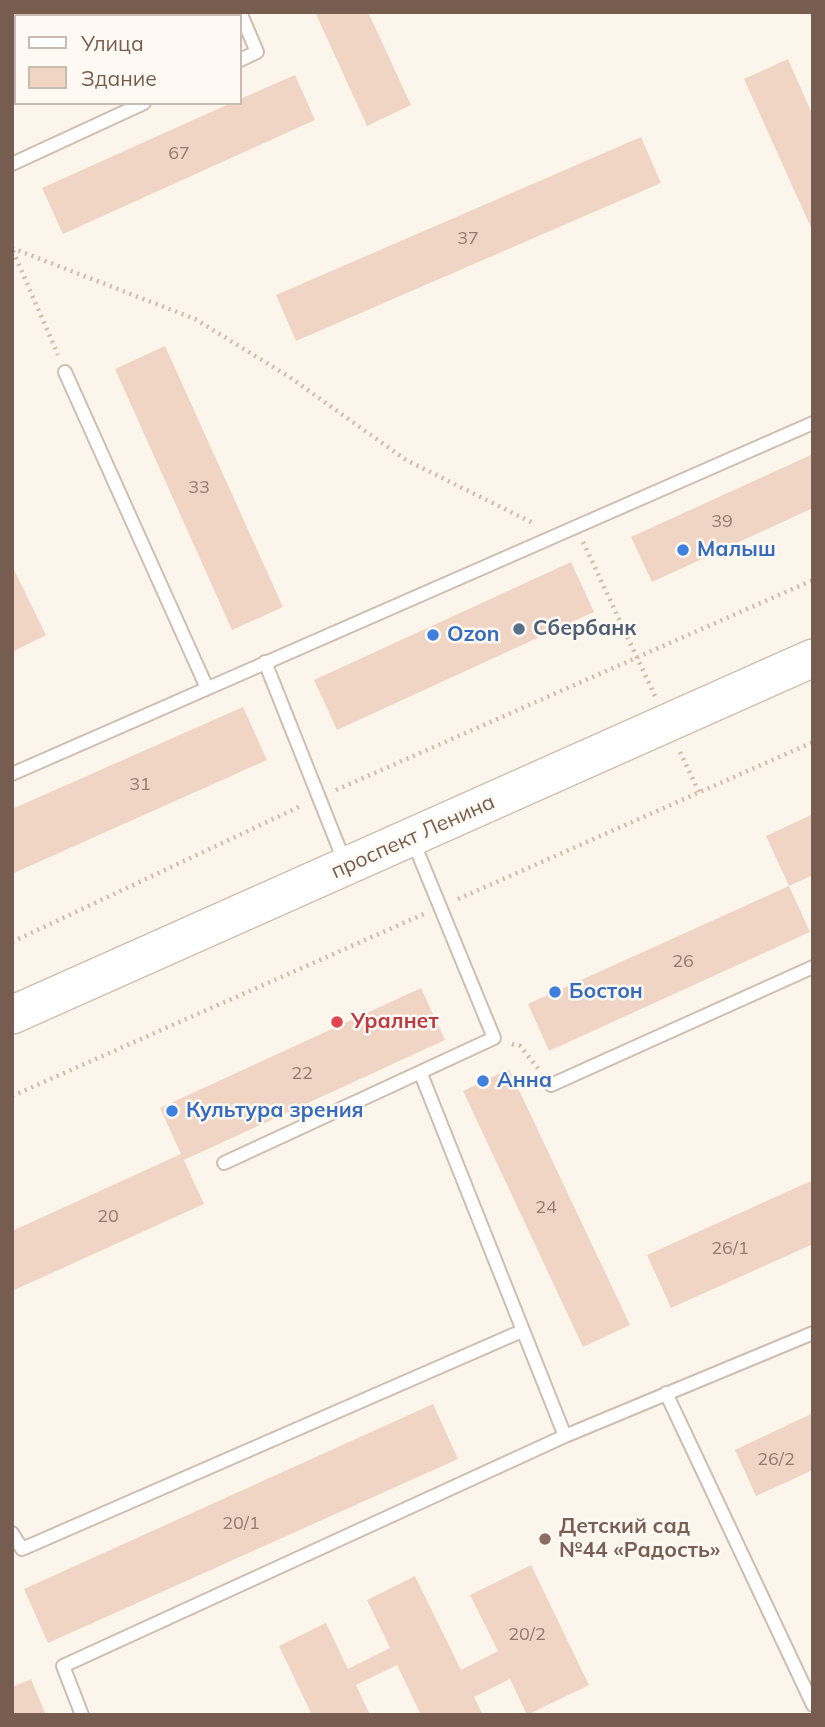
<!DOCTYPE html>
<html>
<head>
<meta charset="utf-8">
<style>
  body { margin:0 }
  #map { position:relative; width:825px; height:1727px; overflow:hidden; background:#fcf5ec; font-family:Mulish,sans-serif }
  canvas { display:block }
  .frame { position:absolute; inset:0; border:14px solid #765d4f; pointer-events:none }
  .legend { position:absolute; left:14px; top:14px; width:228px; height:91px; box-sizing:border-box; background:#fef9f3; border:2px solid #c8bbb1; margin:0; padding:9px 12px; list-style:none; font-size:21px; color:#765d4f }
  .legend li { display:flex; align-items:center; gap:14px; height:35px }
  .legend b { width:35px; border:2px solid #c8bbb1 }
</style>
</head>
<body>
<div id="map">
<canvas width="825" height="1727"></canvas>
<div class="frame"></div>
<ul class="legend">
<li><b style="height:9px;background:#fff"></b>Улица</li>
<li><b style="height:19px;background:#f0d5c5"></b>Здание</li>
</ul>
</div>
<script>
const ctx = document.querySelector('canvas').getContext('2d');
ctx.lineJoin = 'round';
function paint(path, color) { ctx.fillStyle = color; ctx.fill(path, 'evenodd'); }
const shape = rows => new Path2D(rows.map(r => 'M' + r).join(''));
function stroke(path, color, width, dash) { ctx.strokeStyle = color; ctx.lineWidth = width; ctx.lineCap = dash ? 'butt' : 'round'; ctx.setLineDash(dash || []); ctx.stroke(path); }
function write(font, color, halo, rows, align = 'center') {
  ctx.font = font + ' Mulish,sans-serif'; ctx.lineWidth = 5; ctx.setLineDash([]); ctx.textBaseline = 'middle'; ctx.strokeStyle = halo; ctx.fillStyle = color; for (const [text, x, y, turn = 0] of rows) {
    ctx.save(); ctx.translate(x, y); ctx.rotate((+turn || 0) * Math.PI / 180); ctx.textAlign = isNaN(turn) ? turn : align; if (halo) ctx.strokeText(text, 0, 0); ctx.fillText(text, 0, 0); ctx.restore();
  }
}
const building = shape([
  [315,12,368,12,411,105,367,126],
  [788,59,813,116,813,232,744,79],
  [295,75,315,120,63,234,42,188,231,103,240,103,240,99],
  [641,137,661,183,296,341,276,295],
  [165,346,283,607,232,630,115,369],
  [813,454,813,508,652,582,631,537],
  [571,562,594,612,337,730,314,680],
  [12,566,46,635,12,652],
  [243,707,267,760,14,873,12,809],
  [813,814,813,875,789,886,766,836],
  [789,886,810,932,549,1051,528,1004],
  [421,988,445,1040,184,1160,204,1204,12,1291,12,1231,181,1154,160,1108],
  [509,1069,630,1325,583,1347,463,1091],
  [813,1180,813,1244,671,1308,647,1255],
  [433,1404,458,1459,48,1643,24,1589],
  [813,1413,813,1470,756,1496,735,1450],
  [531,1565,589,1685,527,1715,510,1679,474,1697,483,1715,421,1715,397,1665,356,1685,370,1715,312,1715,279,1646,326,1623,348,1669,390,1648,367,1600,415,1576,461,1670,498,1651,470,1595],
  [31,1679,46,1715,12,1715,12,1687]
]);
const path = shape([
  [12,248,195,319,288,376,406,460,535,524],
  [13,251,58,355],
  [583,542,655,696],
  [680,752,699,792],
  [336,790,813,580],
  [458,899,813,742],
  [12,942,303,805],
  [512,1044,520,1046,540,1071],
  [12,1096,424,914]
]);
const lane = shape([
  [240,12,257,52,240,60],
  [44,16,52,12],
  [12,30,16,28],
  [12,164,144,103],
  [65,372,207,688],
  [265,662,345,863],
  [12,774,813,423],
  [421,1074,565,1436],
  [551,1085,813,967],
  [224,1163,494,1038,413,841],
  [666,1393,813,1705],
  [12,1533,22,1549,522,1331],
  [82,1715,63,1666,565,1436,813,1333]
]);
const secondary = shape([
  [12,1015,813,658]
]);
const markers = [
  [683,550,7,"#3f7fe0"],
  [519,629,7,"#5c6f8a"],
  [433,635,7,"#3f7fe0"],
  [555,992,7,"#3f7fe0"],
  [337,1022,7,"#e0444e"],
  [483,1081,7,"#3f7fe0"],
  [172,1111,7,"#3f7fe0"],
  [545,1539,7,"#8d6e63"]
];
const numberNames = [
  ["67",179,154],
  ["37",468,239],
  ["33",199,488],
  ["39",722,522],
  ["31",140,785],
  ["26",683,962],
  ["22",302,1074],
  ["24",546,1208],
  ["20",108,1217],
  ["26/1",730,1249],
  ["26/2",776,1460],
  ["20/1",241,1524],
  ["20/2",527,1635]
];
const shopNames = [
  ["Малыш",697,550],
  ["Ozon",447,635],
  ["Бостон",569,992],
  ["Анна",497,1081],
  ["Культура зрения",186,1111]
];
const serviceNames = [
  ["Сбербанк",533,629]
];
const streetNames = [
  ["проспект Ленина",413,837,-24]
];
const healthNames = [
  ["Уралнет",351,1022]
];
const educationNames = [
  ["Детский сад",559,1527],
  ["№44 «Радость»",559,1551]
];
paint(building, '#f0d5c5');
stroke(lane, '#cebeb1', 16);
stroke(secondary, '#d0beaf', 40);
stroke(path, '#d5b9a7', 4.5, [2, 5]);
stroke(lane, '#fff', 12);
stroke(secondary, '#fff', 37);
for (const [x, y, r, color] of markers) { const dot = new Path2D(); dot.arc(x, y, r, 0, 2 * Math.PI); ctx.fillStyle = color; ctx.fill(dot); stroke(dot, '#fef9f3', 2.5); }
write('18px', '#947b6c', null, numberNames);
write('bold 21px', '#366cbe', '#fef9f3', shopNames, 'left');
write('bold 21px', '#4e5e75', '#fef9f3', serviceNames, 'left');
write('21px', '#765d4f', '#fef9f3', streetNames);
write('bold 21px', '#be3a42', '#fef9f3', healthNames, 'left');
write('bold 21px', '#785e54', '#fef9f3', educationNames, 'left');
</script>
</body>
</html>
